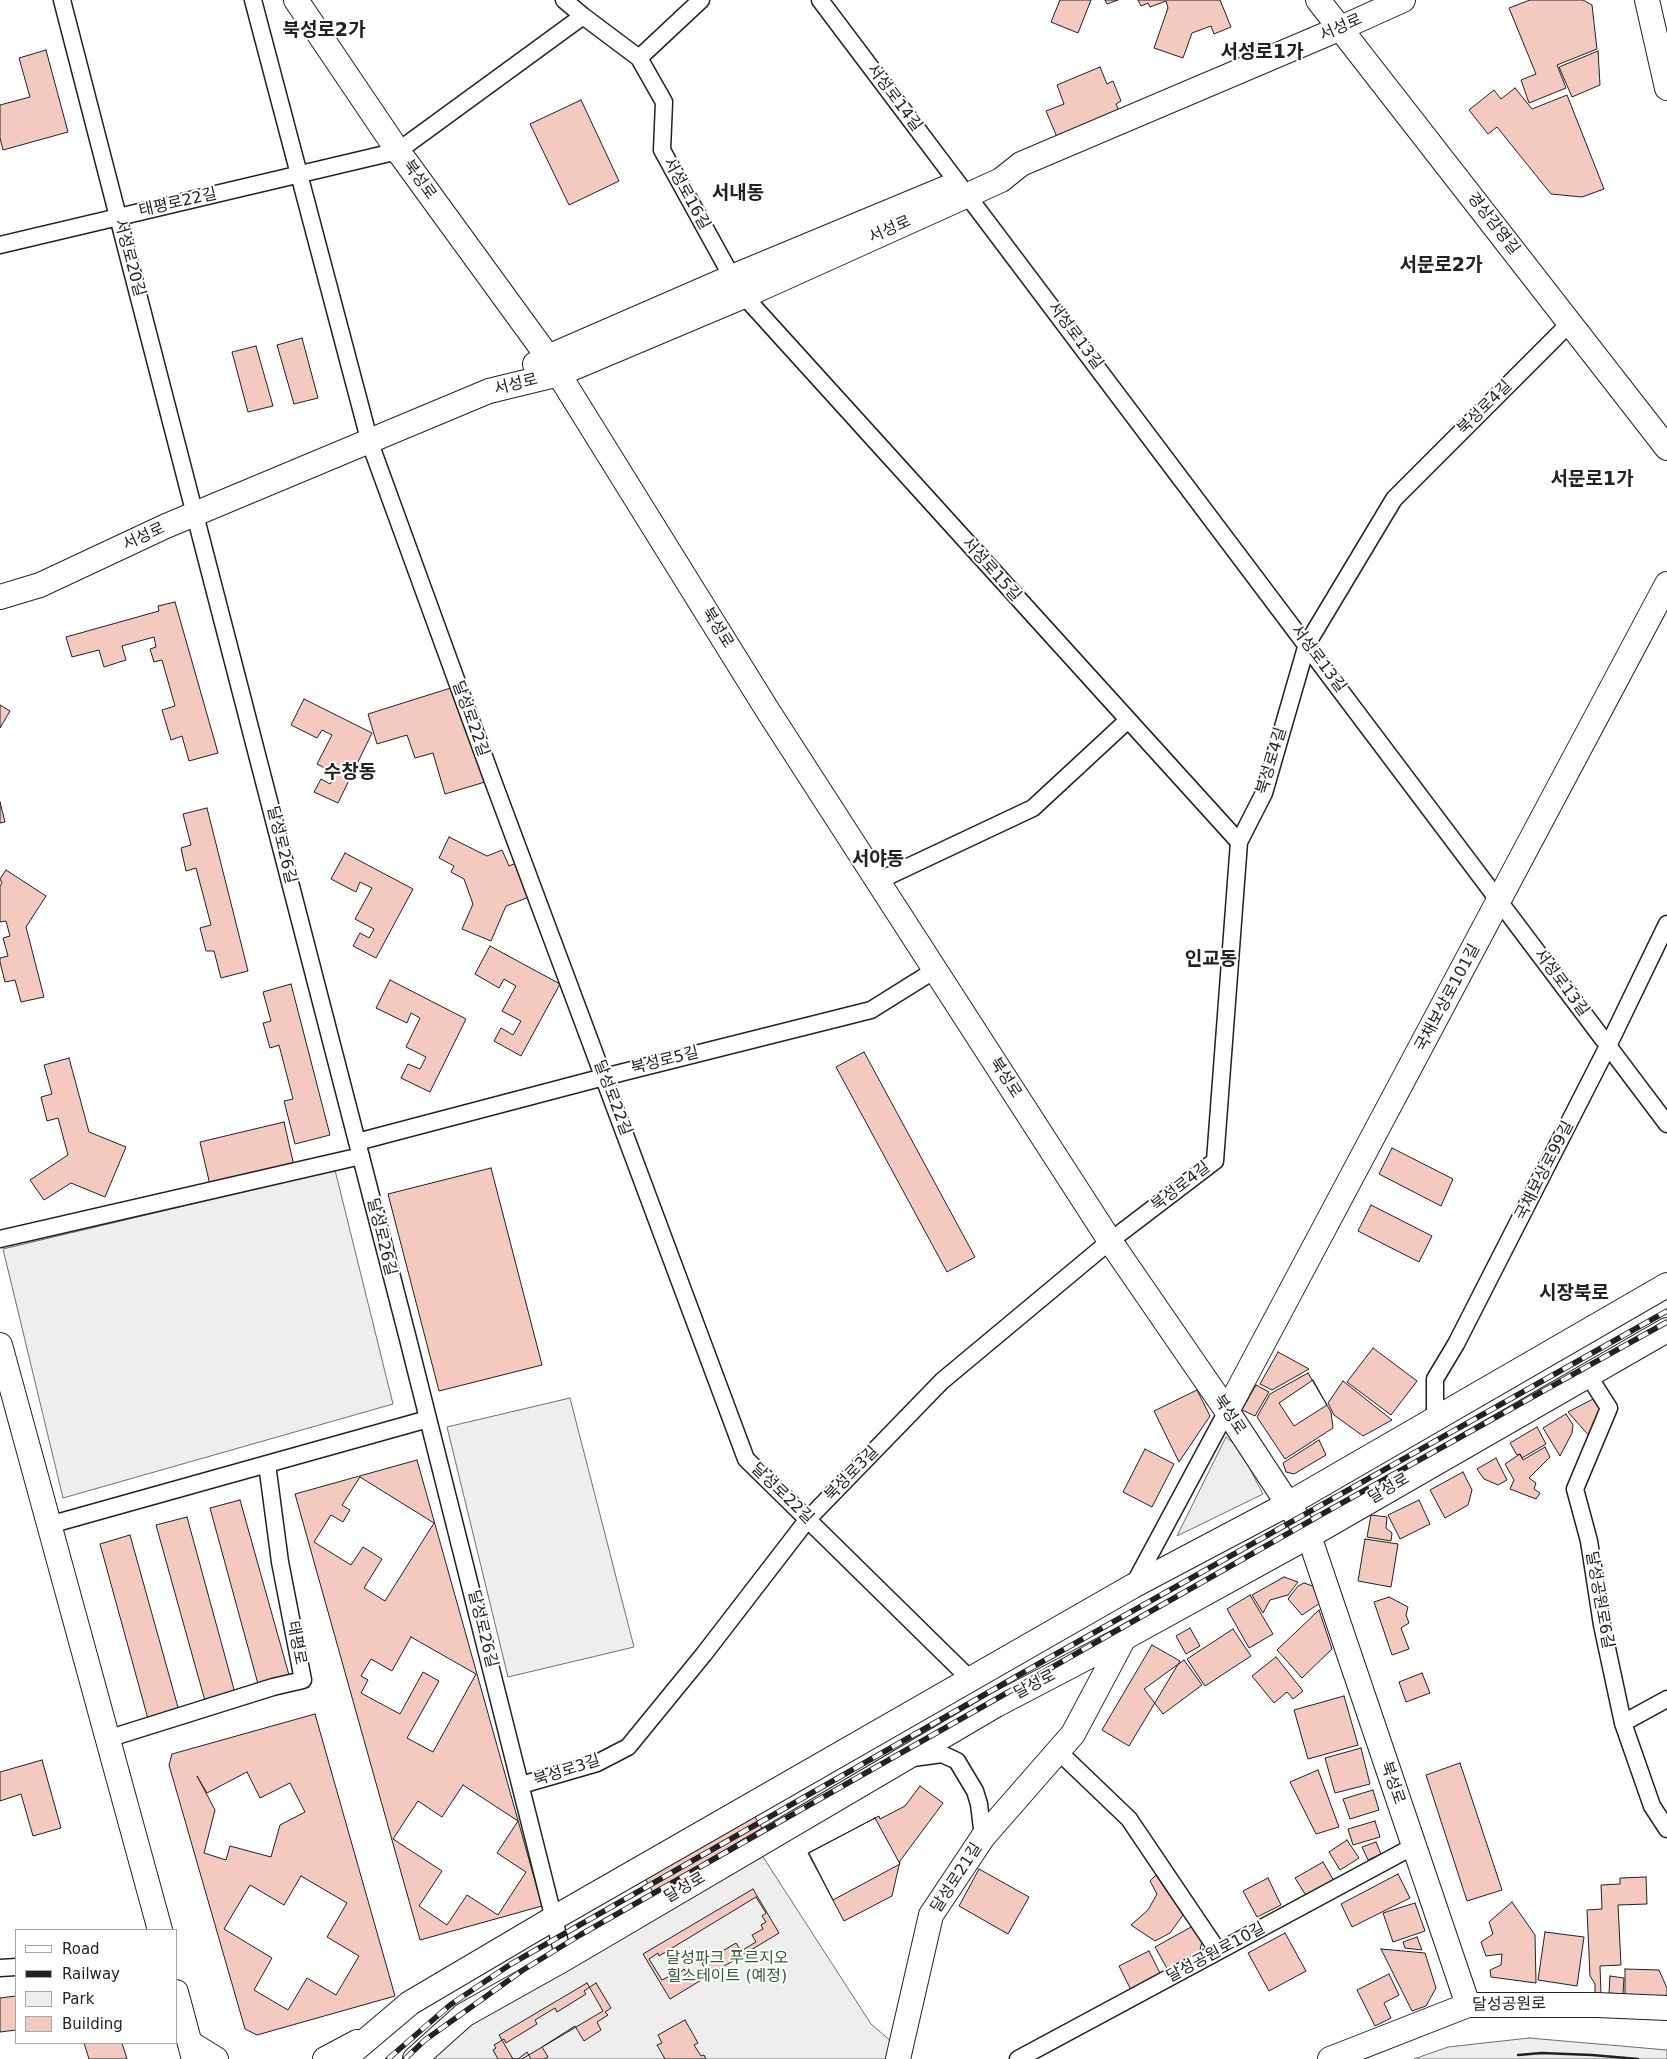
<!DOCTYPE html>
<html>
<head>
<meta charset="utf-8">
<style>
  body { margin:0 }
  #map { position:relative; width:1667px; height:2059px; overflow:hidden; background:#fff; font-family:"DejaVu Sans",sans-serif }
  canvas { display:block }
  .legend { position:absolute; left:15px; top:1929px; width:162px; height:115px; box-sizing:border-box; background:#fff; border:1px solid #a7a7a7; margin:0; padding:6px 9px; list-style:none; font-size:15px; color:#222 }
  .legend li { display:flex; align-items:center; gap:10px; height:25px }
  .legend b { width:25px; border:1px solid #a7a7a7 }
</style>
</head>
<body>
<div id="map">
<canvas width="1667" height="2059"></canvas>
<ul class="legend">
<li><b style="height:6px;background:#fff"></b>Road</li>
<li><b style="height:6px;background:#222"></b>Railway</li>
<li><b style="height:14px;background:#eee"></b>Park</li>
<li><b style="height:14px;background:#f3c9c0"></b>Building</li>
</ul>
</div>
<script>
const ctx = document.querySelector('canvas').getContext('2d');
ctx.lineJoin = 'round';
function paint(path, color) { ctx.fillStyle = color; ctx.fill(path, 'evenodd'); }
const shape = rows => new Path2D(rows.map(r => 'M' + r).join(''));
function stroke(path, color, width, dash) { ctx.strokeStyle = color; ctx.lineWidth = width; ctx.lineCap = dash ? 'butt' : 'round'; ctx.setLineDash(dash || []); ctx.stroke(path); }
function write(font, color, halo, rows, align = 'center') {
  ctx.font = font + ' "DejaVu Sans","Noto Sans KR",sans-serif'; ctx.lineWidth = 4; ctx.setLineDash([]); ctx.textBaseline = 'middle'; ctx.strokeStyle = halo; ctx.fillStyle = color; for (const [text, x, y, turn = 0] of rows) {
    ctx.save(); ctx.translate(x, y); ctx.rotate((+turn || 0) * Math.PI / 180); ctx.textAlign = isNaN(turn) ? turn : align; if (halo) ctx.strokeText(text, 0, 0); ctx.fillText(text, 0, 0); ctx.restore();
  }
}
const green = shape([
  [335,1170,393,1404,63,1498,3,1249,335,1170],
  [570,1398,634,1647,508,1677,447,1427,570,1398],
  [756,1846,871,2024,892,2042,898,2059,415,2059,756,1846],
  [1529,2038,1667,2050,1667,2059,1414,2059,1448,2047,1529,2038]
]);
const parking = shape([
  [1226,1437,1239,1448,1263,1494,1177,1536,1226,1437]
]);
const building = shape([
  [1060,0,1091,0,1078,33,1051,22,1060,0],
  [1105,0,1118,0,1107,4,1105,0],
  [1138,0,1220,0,1231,27,1214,34,1211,26,1192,33,1183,58,1154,48,1168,8,1166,1,1150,7,1148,3,1141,6,1138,0],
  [1530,0,1583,0,1592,5,1597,49,1557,65,1566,88,1529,103,1521,80,1536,74,1509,8,1530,0],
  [46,50,68,132,3,150,0,138,0,105,30,97,19,58,46,50],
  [1598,51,1600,85,1572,97,1559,67,1598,51],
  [1100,67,1107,84,1113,81,1121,101,1116,104,1119,111,1057,137,1046,111,1064,104,1057,85,1100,67],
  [1515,88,1532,109,1567,95,1604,189,1582,197,1551,194,1497,127,1488,134,1469,110,1494,90,1501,99,1515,88],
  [581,100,619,181,569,205,530,124,581,100],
  [302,338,318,398,294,404,277,345,302,338],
  [256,346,273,406,248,412,232,352,256,346],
  [175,602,218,753,189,761,182,736,171,740,162,710,175,706,162,660,154,662,150,649,156,647,154,637,122,646,126,660,104,667,99,650,72,657,66,637,159,611,158,606,175,602],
  [454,687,485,782,445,794,433,753,415,758,407,735,377,744,368,714,454,687],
  [304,699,372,733,338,803,314,792,321,779,330,784,336,774,317,764,332,735,322,730,317,738,291,725,304,699],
  [0,705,10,711,0,728,0,705],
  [0,802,5,822,0,823,0,802],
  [207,808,248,971,221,978,214,951,206,951,200,928,211,925,196,868,186,871,181,848,191,845,183,814,207,808],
  [449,837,487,856,502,850,509,866,516,863,529,897,506,906,491,941,462,929,473,904,464,879,451,872,454,866,439,858,449,837],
  [345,853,413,889,376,958,353,946,360,933,369,938,374,929,355,919,372,888,360,882,356,892,331,879,345,853],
  [6,870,46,896,26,927,44,997,21,1002,15,980,5,982,0,962,0,958,8,956,3,938,10,936,6,921,0,922,0,886,2,883,0,879,6,870],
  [490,946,560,984,521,1056,494,1041,501,1028,513,1035,521,1021,502,1011,516,986,504,979,499,988,475,974,490,946],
  [390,980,466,1019,430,1092,401,1078,408,1064,420,1069,426,1057,406,1047,420,1018,411,1013,407,1023,376,1008,390,980],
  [291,984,330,1135,295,1144,284,1101,293,1099,279,1045,270,1048,263,1023,271,1021,263,992,291,984],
  [864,1052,975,1257,947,1272,836,1067,864,1052],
  [69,1058,89,1132,126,1147,105,1197,71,1183,44,1200,30,1180,68,1155,58,1118,47,1121,41,1097,52,1094,44,1065,69,1058],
  [284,1122,294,1166,210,1185,200,1142,284,1122],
  [1392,1148,1453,1179,1441,1206,1379,1174,1392,1148],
  [491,1168,542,1365,439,1391,388,1194,491,1168],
  [1371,1205,1432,1236,1419,1262,1358,1231,1371,1205],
  [1373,1348,1417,1381,1391,1415,1347,1382,1373,1348],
  [1278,1352,1309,1369,1272,1390,1260,1384,1278,1352],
  [1308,1373,1331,1412,1333,1428,1285,1459,1257,1417,1270,1394,1308,1373],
  [1313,1380,1327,1405,1294,1426,1279,1403,1313,1380],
  [1343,1381,1392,1420,1363,1436,1334,1415,1328,1403,1343,1381],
  [1256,1385,1269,1392,1255,1416,1242,1410,1256,1385],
  [1197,1390,1210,1416,1179,1462,1154,1411,1197,1390],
  [1595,1398,1602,1409,1591,1438,1568,1412,1595,1398],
  [1566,1414,1573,1425,1572,1433,1560,1456,1543,1428,1566,1414],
  [1537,1427,1546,1444,1522,1458,1520,1454,1517,1455,1510,1443,1537,1427],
  [1319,1440,1326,1455,1294,1474,1286,1472,1283,1463,1319,1440],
  [1545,1447,1550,1457,1529,1478,1536,1483,1534,1489,1540,1493,1536,1499,1510,1489,1514,1480,1505,1464,1520,1454,1523,1460,1545,1447],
  [1145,1449,1174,1464,1152,1507,1123,1492,1145,1449],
  [1496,1458,1507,1480,1498,1485,1484,1479,1477,1469,1496,1458],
  [417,1460,542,1906,420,1940,295,1494,417,1460],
  [1463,1472,1472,1490,1468,1505,1445,1518,1430,1490,1463,1472],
  [360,1477,434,1523,385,1601,364,1588,382,1559,363,1547,351,1565,314,1542,331,1515,343,1522,350,1510,342,1505,360,1477],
  [240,1500,289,1675,258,1684,210,1508,240,1500],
  [1419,1500,1430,1524,1400,1539,1388,1515,1419,1500],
  [1371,1515,1387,1517,1386,1528,1392,1533,1391,1541,1367,1537,1371,1515],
  [187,1517,235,1693,205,1701,156,1525,187,1517],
  [130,1535,179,1711,148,1719,100,1544,130,1535],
  [1365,1539,1398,1544,1391,1587,1358,1581,1365,1539],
  [1284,1577,1298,1582,1288,1595,1270,1600,1263,1613,1252,1595,1284,1577],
  [1304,1583,1318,1588,1320,1603,1302,1615,1288,1599,1298,1586,1304,1583],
  [1250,1595,1273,1634,1249,1648,1227,1609,1250,1595],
  [1389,1597,1408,1607,1406,1615,1409,1623,1401,1628,1409,1649,1392,1655,1374,1602,1389,1597],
  [1319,1610,1332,1649,1302,1678,1277,1650,1319,1610],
  [1190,1628,1200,1646,1186,1654,1176,1636,1190,1628],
  [1233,1629,1251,1656,1205,1686,1187,1659,1233,1629],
  [411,1637,476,1674,433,1752,407,1738,439,1681,423,1672,400,1714,361,1693,368,1680,361,1676,371,1659,392,1671,411,1637],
  [1152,1645,1180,1661,1129,1746,1102,1730,1152,1645],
  [1276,1657,1303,1691,1293,1699,1287,1692,1274,1703,1252,1676,1276,1657],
  [1184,1660,1202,1685,1163,1714,1144,1689,1184,1660],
  [1422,1673,1430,1693,1406,1702,1399,1682,1422,1673],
  [1344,1696,1358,1745,1308,1759,1294,1710,1344,1696],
  [315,1714,395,1996,257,2035,245,2029,169,1765,172,1754,315,1714],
  [1361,1748,1370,1784,1335,1793,1325,1758,1361,1748],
  [42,1760,61,1828,33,1836,21,1794,0,1801,0,1772,42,1760],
  [1460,1763,1502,1890,1467,1901,1426,1775,1460,1763],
  [1318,1770,1339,1827,1316,1834,1290,1782,1318,1770],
  [247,1772,260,1798,290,1783,305,1812,280,1825,271,1857,230,1846,226,1860,204,1853,215,1810,197,1776,207,1793,247,1772],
  [463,1785,518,1821,497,1853,526,1872,498,1915,467,1895,447,1925,419,1906,442,1871,393,1839,418,1801,442,1817,463,1785],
  [920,1786,943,1803,900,1861,892,1896,844,1921,808,1853,879,1816,880,1819,905,1806,920,1786],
  [1373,1790,1379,1810,1350,1819,1343,1799,1373,1790],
  [747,1804,768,1838,654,1894,639,1868,747,1804],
  [875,1818,900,1864,833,1900,809,1853,875,1818],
  [1375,1821,1380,1837,1353,1845,1348,1829,1375,1821],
  [1347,1840,1359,1858,1340,1870,1329,1852,1347,1840],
  [1376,1842,1381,1854,1368,1860,1362,1847,1376,1842],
  [1323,1862,1334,1881,1307,1897,1295,1878,1323,1862],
  [979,1869,1029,1897,1008,1934,959,1906,979,1869],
  [1398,1874,1410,1898,1352,1927,1341,1904,1398,1874],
  [1156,1875,1183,1915,1170,1933,1155,1941,1131,1925,1148,1910,1157,1894,1150,1881,1156,1875],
  [301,1876,347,1903,327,1937,359,1956,336,1995,307,1978,288,2010,254,1990,272,1958,224,1929,250,1885,284,1905,301,1876],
  [1646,1877,1647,1904,1618,1905,1621,1965,1600,1966,1601,1994,1595,1994,1595,1984,1590,1976,1587,1910,1602,1909,1601,1885,1620,1884,1620,1878,1646,1877],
  [1268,1878,1281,1905,1257,1917,1243,1891,1268,1878],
  [753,1889,779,1933,670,1999,643,1954,753,1889],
  [756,1897,766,1913,762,1916,766,1922,761,1925,763,1929,752,1935,756,1942,741,1951,736,1943,702,1963,707,1971,691,1980,684,1969,671,1981,668,1977,662,1980,649,1959,658,1953,659,1956,756,1897],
  [1512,1902,1535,1935,1536,1983,1491,1977,1490,1970,1501,1965,1502,1954,1486,1956,1481,1942,1493,1934,1489,1922,1512,1902],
  [1415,1903,1425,1931,1393,1942,1383,1913,1415,1903],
  [1193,1926,1202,1941,1199,1955,1169,1972,1155,1947,1193,1926],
  [1545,1932,1584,1937,1577,1986,1538,1980,1545,1932],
  [1285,1933,1306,1971,1269,1991,1248,1953,1285,1933],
  [1417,1937,1422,1950,1405,1948,1403,1942,1417,1937],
  [1381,1949,1425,1953,1436,1988,1426,2006,1412,2011,1381,1949],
  [1149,1951,1161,1975,1131,1990,1119,1966,1149,1951],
  [1625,1969,1659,1970,1667,1988,1667,2003,1625,1996,1625,1969],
  [1389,1974,1399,1995,1384,2003,1391,2018,1375,2026,1357,1990,1389,1974],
  [1610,1976,1624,1978,1623,1994,1609,1993,1610,1976],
  [587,1983,603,2011,522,2059,513,2059,499,2035,587,1983],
  [596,1983,611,2008,605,2012,608,2015,597,2022,601,2030,584,2041,575,2026,542,2047,548,2057,544,2059,531,2059,527,2052,518,2059,498,2059,493,2050,496,2048,494,2045,504,2039,506,2043,537,2024,535,2020,555,2008,557,2012,586,1994,584,1991,596,1983],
  [16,1996,16,2030,0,2032,0,1998,16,1996],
  [685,2020,698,2043,694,2045,701,2056,704,2055,706,2059,665,2059,657,2045,662,2043,658,2035,685,2020],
  [84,2043,122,2043,127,2059,89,2059,84,2043]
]);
const street = shape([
  [62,0,407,1335,564,1959],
  [253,0,370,443,493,781,746,1459,970,1679],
  [564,0,583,16,639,58,664,102,662,150,732,277],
  [820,0,1667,1124],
  [639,58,701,0],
  [0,245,398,151,583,16],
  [744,296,1239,842],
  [878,881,1033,808,1128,720],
  [357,1142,604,1077,871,1010,935,970],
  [0,1239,361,1156],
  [1588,1375,1609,1408,1575,1489,1589,1541,1602,1625,1623,1723,1652,1806,1667,1829],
  [1435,1419,1435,1379,1456,1344,1608,1046,1667,924],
  [49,1525,428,1419],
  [1133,1586,1227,1411],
  [1623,1723,1667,1699],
  [107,1739,273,1687,303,1680,280,1562,267,1464],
  [1058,1751,1129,1819,1218,1951],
  [913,1758,942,1754,957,1761,975,1791,979,1804,983,1837],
  [521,1785,597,1763,628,1747,704,1654,808,1519,942,1381,1110,1241,1215,1161,1239,842,1264,793,1307,644,1394,499,1570,323],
  [0,1968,16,1967],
  [1018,2059,1414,1846]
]);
const secondary = shape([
  [296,0,398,151,548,357,768,711,1110,1241,1227,1411,1309,1536,1468,2005],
  [1318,0,1667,448],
  [1647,0,1667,88],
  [535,364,548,357,732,277,946,188],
  [0,597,40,585,166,526,489,391,559,374,744,296,968,195,1001,180,1021,164,1341,28,1403,0],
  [0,1345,160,1930],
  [1227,1411,1667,584],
  [176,1992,194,2059],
  [190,2043,216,2059],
  [325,2059,357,2042],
  [344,2059,410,2003,554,1918,1133,1586,1288,1504,1667,1285],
  [415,2059,464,2015,564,1959,996,1705,1124,1638,1309,1536,1667,1330],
  [898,2059,931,1915,983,1837,1073,1734,1124,1638],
  [1330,2059,1468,2005,1597,2005,1667,2008]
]);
const rail = shape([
  [388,2059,450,2005,511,1964,1047,1659,1667,1311],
  [405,2059,425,2040,523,1970,580,1935,1324,1513,1667,1322]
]);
const wall = shape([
  [1518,2055,1542,2053,1592,2055,1638,2059]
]);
const streetNames = [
  ["서성로",1341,28,-24],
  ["서성로14길",894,98,53],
  ["북성로",419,180,54],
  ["서성로16길",686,194,61],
  ["태평로22길",178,203,-13],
  ["경상감영길",1493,224,52],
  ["서성로",890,230,-24],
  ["서성로20길",129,258,75],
  ["서성로13길",1075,336,53],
  ["서성로",516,385,-14],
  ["북성로4길",1485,408,-45],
  ["서성로",144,537,-25],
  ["서성로15길",991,570,48],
  ["북성로",717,628,58],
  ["서성로13길",1318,659,53],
  ["달성로22길",470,719,70],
  ["북성로4길",1272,761,-73],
  ["달성로26길",281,845,76],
  ["서성로13길",1561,983,53],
  ["국채보상로101길",1448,998,-62],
  ["북성로5길",665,1061,-14],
  ["북성로",1005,1078,57],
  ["달성로22길",612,1098,69],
  ["국채보상로99길",1545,1171,-63],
  ["북성로4길",1181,1187,-38],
  ["달성로26길",381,1237,76],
  ["북성로",1229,1415,56],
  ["북성로3길",852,1474,-46],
  ["달성로",1389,1489,-30],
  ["달성로22길",782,1494,44],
  ["달성공원로6길",1599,1600,80],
  ["달성로26길",482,1629,76],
  ["태평로",296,1643,79],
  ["달성로",1035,1685,-27],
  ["북성로3길",567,1771,-18],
  ["북성로",1392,1783,71],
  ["달성로21길",957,1878,-57],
  ["달성로",685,1888,-30],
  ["달성공원로10길",1216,1953,-28],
  ["달성공원로",1509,2005,-1]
];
const parkNames = [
  ["달성파크 푸르지오",727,1959],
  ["힐스테이트 (예정)",727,1977]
];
const quarterNames = [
  ["북성로2가",324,31],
  ["서성로1가",1262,53],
  ["서내동",738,194],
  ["서문로2가",1441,266],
  ["서문로1가",1592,480],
  ["수창동",350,773],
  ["서야동",878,860],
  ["인교동",1211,960],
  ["시장북로",1574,1294]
];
paint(green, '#eee');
stroke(green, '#6f6f6f', 1);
paint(parking, '#ededed');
stroke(parking, '#6f6f6f', 1);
paint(building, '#f3c9c0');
stroke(building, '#222', 1);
stroke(street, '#222', 19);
stroke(secondary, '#222', 26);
stroke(street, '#fff', 16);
stroke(secondary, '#fff', 24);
stroke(rail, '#222', 5.5);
stroke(rail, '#fff', 4, [11]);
stroke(wall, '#222', 2.5);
write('16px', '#222', '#fff', streetNames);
write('16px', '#2f5e38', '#fff', parkNames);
write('bold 19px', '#222', '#fff', quarterNames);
</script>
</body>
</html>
